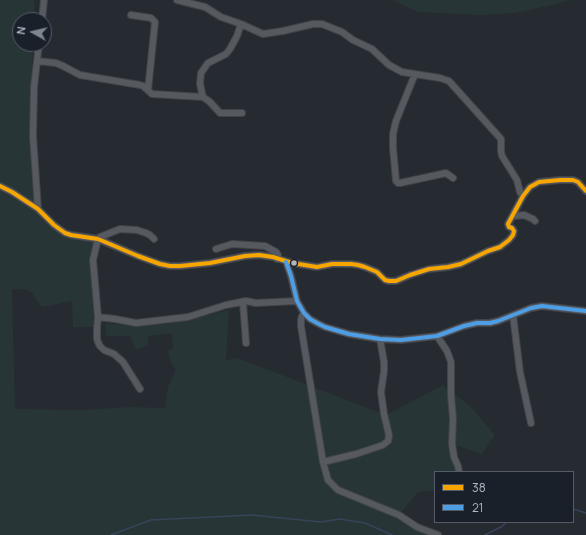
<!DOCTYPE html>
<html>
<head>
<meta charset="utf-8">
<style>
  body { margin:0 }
  #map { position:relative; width:586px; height:535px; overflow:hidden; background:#262a31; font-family:Manrope,sans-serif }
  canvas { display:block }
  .legend { position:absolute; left:434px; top:471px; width:140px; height:52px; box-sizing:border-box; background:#1a202a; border:1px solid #565c67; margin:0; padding:5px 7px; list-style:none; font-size:12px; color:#afb6c2 }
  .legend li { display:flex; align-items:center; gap:8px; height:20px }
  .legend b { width:20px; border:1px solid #565c67 }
  .north { position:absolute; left:12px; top:12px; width:40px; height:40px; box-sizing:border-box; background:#1a202a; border:1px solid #565c67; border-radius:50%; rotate:278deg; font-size:11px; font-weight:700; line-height:16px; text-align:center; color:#afb6c2 }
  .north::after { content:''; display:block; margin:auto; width:14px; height:18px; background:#7f858f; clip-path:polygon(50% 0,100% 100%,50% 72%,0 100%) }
</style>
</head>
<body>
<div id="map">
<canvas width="586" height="535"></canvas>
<ul class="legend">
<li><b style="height:5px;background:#f7a600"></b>38</li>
<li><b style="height:5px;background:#4d9ee5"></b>21</li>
</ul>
<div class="north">N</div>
</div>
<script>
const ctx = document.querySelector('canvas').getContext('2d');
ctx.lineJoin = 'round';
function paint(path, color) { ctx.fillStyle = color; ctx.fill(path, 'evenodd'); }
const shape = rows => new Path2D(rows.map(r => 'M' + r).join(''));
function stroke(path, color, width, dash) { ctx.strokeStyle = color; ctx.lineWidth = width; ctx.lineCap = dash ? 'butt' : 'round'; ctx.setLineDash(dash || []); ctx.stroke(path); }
const green = shape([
  [0,0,34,0,34,20,20,20,20,44,33,44,30,135,34,201,36,211,56,230,64,236,79,240,91,240,95,242,96,327,73,327,72,301,44,307,40,305,31,292,25,289,12,289,15,409,83,410,128,407,165,408,168,387,176,370,171,363,168,351,173,349,172,333,148,336,148,345,136,350,130,336,106,336,105,323,131,326,169,324,229,310,226,360,238,358,386,415,443,385,471,407,495,435,482,454,452,444,459,472,435,472,435,490,418,492,399,515,435,535,0,535],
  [392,0,570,0,556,4,515,13,481,15,418,12]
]);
const stream = shape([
  [573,509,586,513],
  [111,535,151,520,252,515,321,522,339,519,365,523,392,535],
  [485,535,501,527,507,522]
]);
const minor = shape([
  [177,0,205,7,221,17,241,24,237,36,230,49,226,54,208,63,201,73,200,84,203,97],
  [131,15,151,18,155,22,148,90],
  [42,20,44,0],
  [241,24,263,34,283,31,313,24,322,24,342,32,353,40,372,49,389,65,402,72,440,78,449,81,501,139,501,151,502,156,517,180,520,192,523,196],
  [37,61,56,63,63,66,80,75,140,85,143,86,152,94,203,97,210,102,220,113,242,113],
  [415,74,396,121,393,134,393,148,396,181,398,183,400,183,446,173,453,178],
  [0,186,12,192,38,209,54,225,65,233,71,235,98,239,138,256,160,264,170,266,180,266,210,263,245,256,259,255,273,257,292,263,317,267,332,264,351,264,358,265,365,267,377,272,385,280,389,281,396,281,410,275,429,269,448,267,461,264,488,251,500,247,509,240,513,235,514,231,512,228,509,227,508,224,523,196,530,187,539,182,560,180,573,180,578,182,586,191],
  [38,209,33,136,34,87,39,44],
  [511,218,514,216,524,215,533,219,535,221],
  [216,249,232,244,265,246,276,252,278,255,277,259],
  [286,262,291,276,297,301,304,313,310,319,317,323,325,327,349,334,380,339,401,340,437,336,464,326,477,323,490,323,498,321,531,308,542,306,586,311],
  [243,302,246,343],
  [304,313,302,316,301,320,301,326,323,462],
  [513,315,520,372,531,423],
  [98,317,115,319,136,323,188,317,226,305,246,301,256,303,297,301],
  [437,336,447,351,451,362,451,395,453,419,452,444,454,457,458,466,459,472],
  [380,339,384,362,384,371,381,392,384,414,389,435,388,441,383,445,356,454,323,462,328,480,338,490,399,515,417,527,438,535],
  [140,389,123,362,114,354,104,350,100,346,98,342,97,339,97,328,98,317,93,260,98,239,100,237,120,229,137,230,146,233,150,235,154,239]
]);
const bus1 = shape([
  [0,186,12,192,38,209,54,225,65,233,71,235,98,239,138,256,160,264,170,266,180,266,210,263,245,256,259,255,273,257,292,263,317,267,332,264,351,264,358,265,365,267,377,272,385,280,389,281,396,281,410,275,429,269,448,267,461,264,488,251,500,247,509,240,513,235,514,231,512,228,509,227,508,224,523,196,530,187,539,182,560,180,573,180,578,182,586,191]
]);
const bus2 = shape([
  [286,262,291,276,297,301,304,313,310,319,317,323,325,327,349,334,380,339,401,340,437,336,464,326,477,323,490,323,498,321,531,308,542,306,586,311]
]);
const markers = [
  [294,263,3.5,"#afb6c2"]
];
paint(green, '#273537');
stroke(stream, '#364459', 1.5);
stroke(minor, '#424449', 8);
stroke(minor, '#56595f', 6);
stroke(bus1, '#f7a600', 4);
stroke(bus2, '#4d9ee5', 4);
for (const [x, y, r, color] of markers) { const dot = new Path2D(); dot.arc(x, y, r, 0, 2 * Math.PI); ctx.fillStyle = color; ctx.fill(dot); stroke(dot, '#1a202a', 1.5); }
</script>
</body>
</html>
